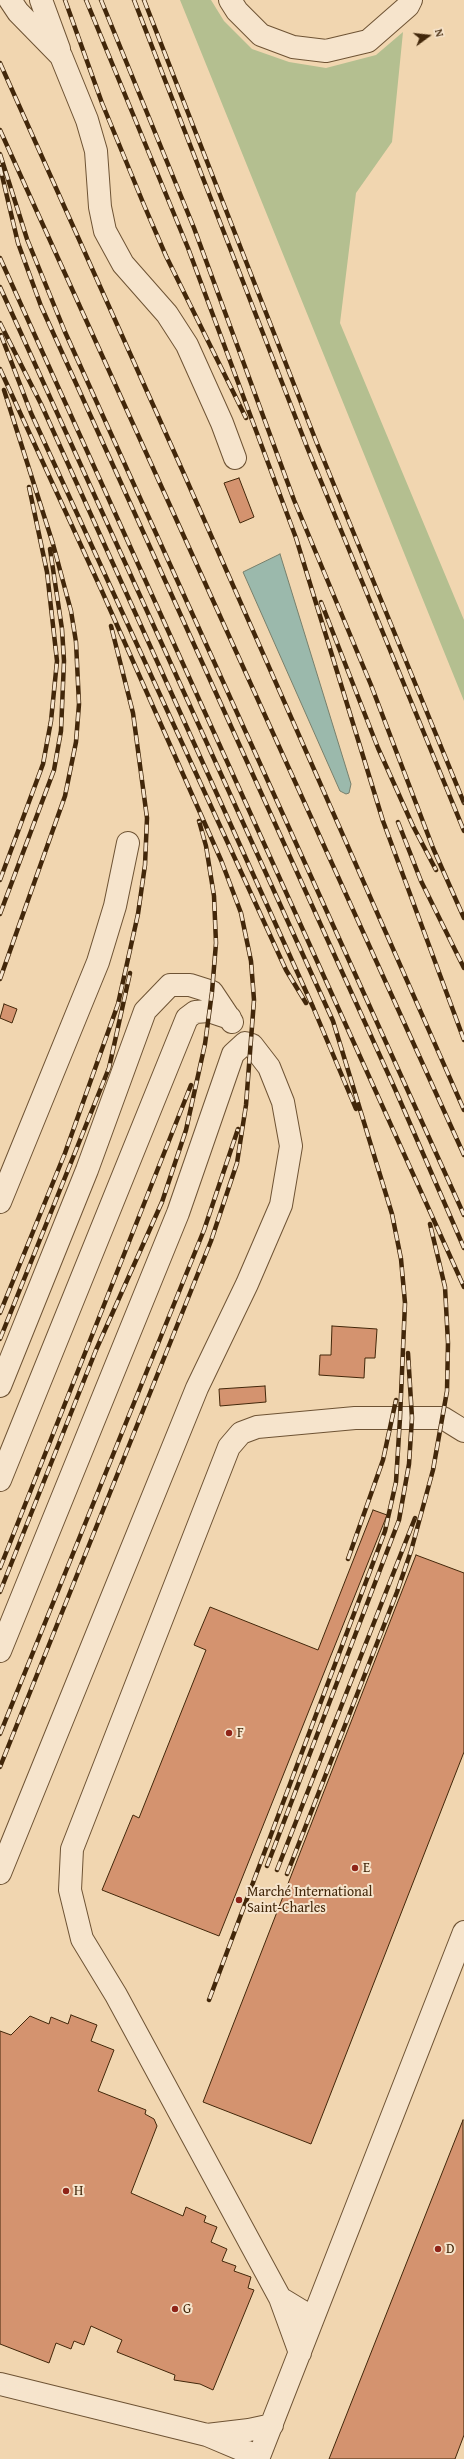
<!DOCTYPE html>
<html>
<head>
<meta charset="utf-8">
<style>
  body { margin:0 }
  #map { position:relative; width:464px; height:2459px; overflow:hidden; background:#f1d6b0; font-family:"Gentium Book Plus",serif }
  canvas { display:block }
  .north { position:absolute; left:408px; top:16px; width:40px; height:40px; -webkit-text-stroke:3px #f6e4cc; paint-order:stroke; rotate:75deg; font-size:11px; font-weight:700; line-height:16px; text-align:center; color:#42270a }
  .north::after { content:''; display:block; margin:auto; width:14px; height:18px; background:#42270a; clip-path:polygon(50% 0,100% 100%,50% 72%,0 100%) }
</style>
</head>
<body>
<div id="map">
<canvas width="464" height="2459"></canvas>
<div class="north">N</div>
</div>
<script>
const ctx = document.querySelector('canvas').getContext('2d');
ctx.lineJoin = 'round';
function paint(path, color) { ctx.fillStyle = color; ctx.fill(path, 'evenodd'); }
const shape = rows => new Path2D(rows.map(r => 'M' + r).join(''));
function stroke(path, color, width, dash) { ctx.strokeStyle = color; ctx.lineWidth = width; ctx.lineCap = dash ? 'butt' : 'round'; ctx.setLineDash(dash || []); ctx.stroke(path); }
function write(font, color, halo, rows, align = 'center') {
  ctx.font = font + ' "Gentium Book Plus",serif'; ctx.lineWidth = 4; ctx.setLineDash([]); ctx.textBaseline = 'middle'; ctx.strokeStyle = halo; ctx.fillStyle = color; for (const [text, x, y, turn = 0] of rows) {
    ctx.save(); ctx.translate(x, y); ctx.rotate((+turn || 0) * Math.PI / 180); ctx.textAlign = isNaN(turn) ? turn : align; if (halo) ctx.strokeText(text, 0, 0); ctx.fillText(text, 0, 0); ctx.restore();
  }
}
const green = shape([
  [180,0,211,0,224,21,252,49,289,62,326,68,376,55,403,32,392,142,356,193,340,323,464,620,464,701]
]);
const water = shape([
  [280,554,351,784,349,793,346,794,340,791,243,572,280,554]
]);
const building = shape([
  [239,478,254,517,240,523,224,483,239,478],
  [4,1004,17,1009,12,1023,0,1018,4,1004],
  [332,1326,377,1329,375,1358,365,1358,364,1378,319,1375,320,1355,331,1355,332,1326],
  [265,1386,266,1402,220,1406,219,1389,265,1386],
  [373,1510,387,1515,219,1936,102,1890,133,1815,139,1818,206,1650,194,1645,210,1607,318,1650,373,1510],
  [416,1555,464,1573,464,1752,311,2144,203,2102,416,1555],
  [71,2015,97,2025,91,2041,114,2050,98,2091,146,2110,145,2114,154,2119,157,2126,131,2193,183,2216,186,2207,206,2216,204,2222,217,2227,211,2242,227,2249,222,2261,236,2266,234,2271,251,2277,248,2288,254,2290,213,2390,200,2384,174,2380,175,2375,117,2352,122,2340,91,2326,84,2345,74,2341,71,2349,56,2343,49,2363,0,2344,0,2031,11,2035,30,2016,49,2024,51,2017,68,2024,71,2015],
  [463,2120,464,2435,455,2459,329,2459,463,2120]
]);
const minor = shape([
  [10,0,18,12,61,56,87,120,96,151,100,207,105,231,123,264,167,314,187,345,222,423,235,458],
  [41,0,59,49],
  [230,0,237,11,261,35,293,47,326,51,368,41,408,6,411,0],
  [0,1202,98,962,115,906,128,843],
  [0,1386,87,1170,145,1011,170,985,190,985,212,992,232,1022],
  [0,1480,187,1018,195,1012,209,1011,230,1018],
  [0,1651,178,1213,233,1054,245,1043,252,1045,269,1067,283,1102,291,1146,281,1205,247,1284,197,1388,0,1873],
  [280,2298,116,1995,82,1939,70,1890,72,1849,229,1447,241,1433,257,1427,355,1418,443,1418,464,1431],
  [300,2353,280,2298,313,2318],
  [0,2384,207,2435],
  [259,2457,207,2435,249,2430,272,2425],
  [258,2459,464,1932]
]);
const rail = shape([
  [65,0,102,103,144,205,166,256,246,418],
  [86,0,188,248,296,538,383,821,464,1040],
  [101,0,194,228,294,500,371,685,433,848,464,918],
  [134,0,307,447,464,831],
  [144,0,316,441,464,803],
  [0,63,184,474,464,1110],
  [0,130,464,1155],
  [0,154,27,239,65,332,464,1215],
  [0,167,18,243,41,306,395,1089,464,1248],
  [0,258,464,1287],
  [0,287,333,1021,392,1214,401,1259,405,1303,400,1418,396,1482,385,1531,209,2000],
  [0,323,41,404,313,1007,356,1109],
  [1,335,31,413,286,970,306,1003],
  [0,369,101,589,221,860,241,913,251,961,254,1000,246,1105,237,1163,211,1241,0,1767],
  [321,602,378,748,413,826,436,870],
  [398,822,421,881,464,968],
  [0,880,43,764,51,721,57,661,47,572,29,487],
  [0,914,54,770,61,731,64,661,62,629,50,549],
  [0,979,65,796,76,742,79,704,76,642,71,611,53,544,4,390],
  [0,1313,65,1153,118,1004,138,914,145,865,147,818,133,713,111,626],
  [0,1339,109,1068,130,973],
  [348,1559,383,1460,396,1400],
  [0,1568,191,1085],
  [0,1592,96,1350,162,1202,186,1130,205,1044,212,992,216,943,214,896,206,846,199,821],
  [0,1734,204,1230,238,1129],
  [267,1866,399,1520,409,1464,412,1418,408,1353],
  [277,1870,415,1518],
  [287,1874,397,1592,411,1551,433,1470,447,1391,448,1343,445,1287,430,1224]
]);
const markers = [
  [229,1733,4,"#8f2418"],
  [355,1868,4,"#8f2418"],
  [239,1900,4,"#8f2418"],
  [66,2191,4,"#8f2418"],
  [438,2249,4,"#8f2418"],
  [175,2309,4,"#8f2418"]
];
const poiNames = [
  ["F",237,1733],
  ["E",363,1868],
  ["Marché International",247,1892],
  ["Saint-Charles",247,1908],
  ["H",74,2191],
  ["D",446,2249],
  ["G",183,2309]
];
paint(green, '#b4bf90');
paint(water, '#9bb9ac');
stroke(water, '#777f6b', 1);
paint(building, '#d4936f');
stroke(building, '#42270a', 1);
stroke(minor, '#6e5334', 24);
stroke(minor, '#f6e4cc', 22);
stroke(rail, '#42270a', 4.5);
stroke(rail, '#f6e4cc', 3, [9]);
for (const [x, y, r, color] of markers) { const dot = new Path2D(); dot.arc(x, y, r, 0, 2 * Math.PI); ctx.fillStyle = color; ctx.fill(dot); stroke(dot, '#f6e4cc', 1.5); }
write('14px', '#42270a', '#f6e4cc', poiNames, 'left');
</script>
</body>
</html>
